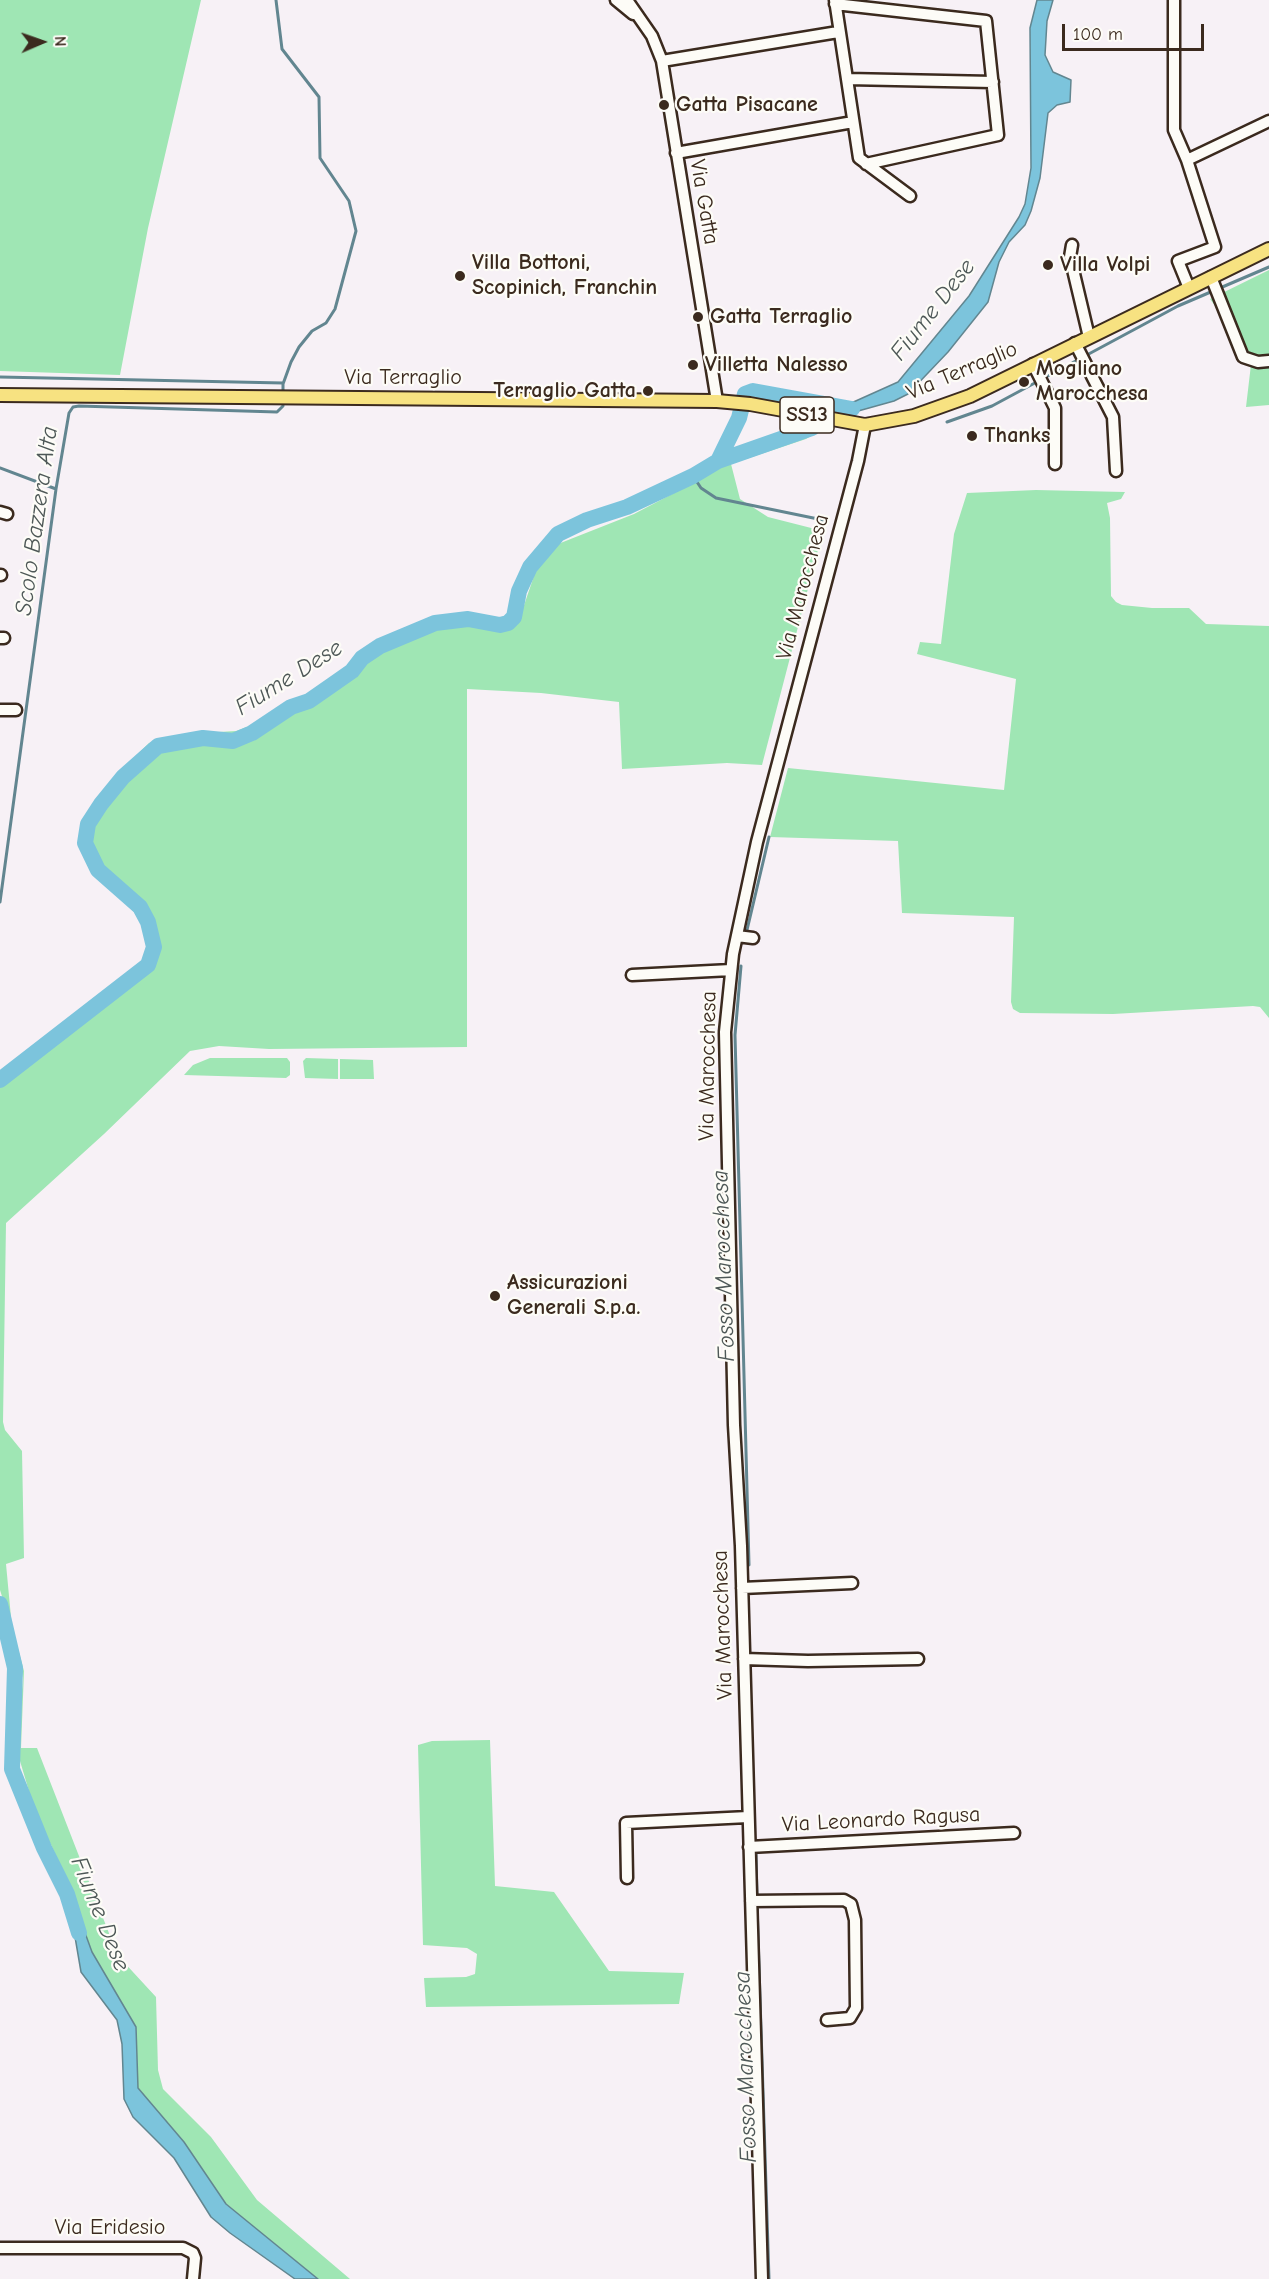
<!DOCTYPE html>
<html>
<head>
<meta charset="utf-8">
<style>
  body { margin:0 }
  #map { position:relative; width:1269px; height:2279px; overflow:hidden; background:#f7f1f6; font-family:"Comic Neue",sans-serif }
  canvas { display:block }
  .north { position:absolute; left:12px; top:12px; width:60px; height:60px; -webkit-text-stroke:4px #fdfcf7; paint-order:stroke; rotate:88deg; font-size:16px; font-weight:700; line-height:24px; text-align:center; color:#3b2a1e }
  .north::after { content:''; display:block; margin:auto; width:21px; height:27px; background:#3b2a1e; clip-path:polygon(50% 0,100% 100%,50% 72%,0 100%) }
  .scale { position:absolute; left:1062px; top:24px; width:142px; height:27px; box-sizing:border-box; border:3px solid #3b2a1e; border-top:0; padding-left:8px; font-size:18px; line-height:21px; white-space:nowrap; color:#3b2a1e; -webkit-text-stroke:4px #fdfcf7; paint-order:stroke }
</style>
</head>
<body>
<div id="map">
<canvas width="1269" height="2279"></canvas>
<div class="north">N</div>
<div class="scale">100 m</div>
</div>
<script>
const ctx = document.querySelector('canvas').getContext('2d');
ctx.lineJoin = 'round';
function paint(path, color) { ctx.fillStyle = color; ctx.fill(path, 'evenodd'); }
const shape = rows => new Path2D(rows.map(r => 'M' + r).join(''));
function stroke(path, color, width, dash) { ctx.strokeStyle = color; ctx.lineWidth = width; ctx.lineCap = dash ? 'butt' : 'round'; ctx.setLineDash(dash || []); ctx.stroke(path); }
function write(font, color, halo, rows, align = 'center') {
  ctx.font = font + ' "Comic Neue",sans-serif'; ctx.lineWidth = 4.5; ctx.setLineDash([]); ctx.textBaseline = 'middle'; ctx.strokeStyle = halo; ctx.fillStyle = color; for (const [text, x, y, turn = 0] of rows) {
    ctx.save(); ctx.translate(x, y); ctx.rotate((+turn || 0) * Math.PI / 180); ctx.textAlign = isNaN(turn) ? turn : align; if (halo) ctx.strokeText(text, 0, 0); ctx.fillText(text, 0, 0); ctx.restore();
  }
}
const green = shape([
  [0,0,201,0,148,228,120,375,0,371],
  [1269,270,1269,405,1246,407,1252,356,1210,299],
  [814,434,806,439,731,464,740,499,768,517,823,531,762,765,727,763,622,769,619,702,541,693,467,689,467,1047,269,1049,219,1046,190,1051,104,1134,6,1223,3,1422,5,1430,22,1451,24,1558,6,1564,12,1628,0,1590,0,1073,96,996,140,967,146,958,148,942,145,930,134,912,93,868,80,844,84,822,95,802,116,775,149,743,159,739,183,734,236,731,265,720,331,681,354,663,448,625,468,624,500,631,509,630,519,620,535,573,545,556,558,544,634,514,697,481,723,463,780,442],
  [1036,490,1125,492,1121,499,1107,503,1110,518,1111,596,1116,602,1122,605,1152,608,1189,608,1206,624,1269,626,1269,1018,1260,1007,1253,1006,1113,1014,1020,1013,1013,1009,1011,1002,1014,917,902,913,898,841,770,837,788,768,1004,790,1016,679,917,654,920,642,941,644,954,534,967,493],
  [210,1058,287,1058,290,1062,290,1075,286,1078,184,1075,193,1065],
  [306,1058,338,1059,338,1079,305,1078,303,1061],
  [340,1059,373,1060,374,1079,340,1079],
  [16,1641,24,1671,21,1748,37,1748,112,1941,121,1959,156,1997,158,2070,163,2089,211,2137,257,2200,350,2279,318,2279,226,2204,184,2142,138,2088,136,2027,92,1952,63,1871,34,1808,20,1761,17,1750,23,1678],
  [490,1740,495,1886,554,1892,609,1971,684,1973,679,2004,426,2007,424,1978,466,1977,475,1974,477,1954,467,1948,423,1945,418,1745,432,1741]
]);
const water = shape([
  [1037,0,1053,0,1047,21,1045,55,1053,72,1071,80,1070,102,1057,105,1048,113,1040,178,1031,211,1025,225,1009,242,999,262,988,302,948,352,908,394,894,401,851,413,828,409,849,404,898,382,969,296,1019,217,1025,204,1031,168,1030,28,1037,0],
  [72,1897,92,1952,136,2027,138,2088,184,2142,226,2204,318,2279,295,2279,230,2233,211,2217,174,2158,133,2117,124,2099,122,2044,117,2020,81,1972,74,1931,72,1897]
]);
const stream = shape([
  [276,0,282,49,319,97,320,158,349,201,356,231,335,309,326,323,312,331,299,347,291,362,283,384,283,394],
  [0,377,283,383],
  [947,422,992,406,1178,306,1269,267],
  [0,468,56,489],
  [693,476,701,488,716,498,823,520],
  [0,902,56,489,69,413,73,407,79,406,277,412,283,406,283,400],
  [747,930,769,837],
  [741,966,735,1035,749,1565],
  [756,1854,757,1897],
  [757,1904,769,2279]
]);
const river = shape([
  [718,461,739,418,745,394,753,391,852,409],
  [0,1080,148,965,154,947,148,922,140,907,98,870,85,843,88,824,101,804,123,777,158,746,203,738,233,741,252,733,291,707,309,701,332,685,352,671,362,658,380,646,435,623,468,619,500,625,508,623,514,617,519,591,530,567,558,534,587,520,627,507,693,476,718,461,812,428],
  [0,1604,15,1668,12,1769,44,1848,67,1894,79,1933]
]);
const minor = shape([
  [616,0,633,14],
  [627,0,652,36,662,61,717,401],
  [835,0,859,158,910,196],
  [1174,0,1174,130,1187,160,1215,247,1178,261,1189,288],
  [835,4,986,21,998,135,866,164],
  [662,61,838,32],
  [847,79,993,82],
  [676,153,853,122],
  [1187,160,1269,121],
  [1072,245,1070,257,1089,337],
  [1211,277,1243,357,1258,362,1269,361],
  [1075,343,1113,417,1116,471],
  [1033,364,1055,408,1055,464],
  [0,512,7,514],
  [0,575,1,575],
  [0,638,4,638],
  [0,710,16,710],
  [737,936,753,938],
  [632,975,731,970],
  [742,1588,852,1583],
  [744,1659,808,1661,918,1659],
  [749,1847,1014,1833],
  [627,1878,626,1823,748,1817],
  [751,1901,844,1900,851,1904,855,1920,856,2008,850,2018,827,2020],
  [0,2248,183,2248,193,2253,195,2258,193,2279],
  [762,2279,741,1546,734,1425,725,1032,733,954,757,842,858,461,865,425]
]);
const major = shape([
  [0,395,717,401,750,404,865,425,914,416,970,396,1269,249]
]);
const markers = [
  [664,105,6,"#3b2a1e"],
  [1048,265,6,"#3b2a1e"],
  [460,276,6,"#3b2a1e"],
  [698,317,6,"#3b2a1e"],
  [693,365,6,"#3b2a1e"],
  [1024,382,6,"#3b2a1e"],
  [648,391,6,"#3b2a1e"],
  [972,436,6,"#3b2a1e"],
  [495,1296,6,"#3b2a1e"]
];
const shields = [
  [807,415,54]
];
const shieldNames = [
  ["SS13",807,415]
];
const poiNames = [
  ["Gatta Pisacane",676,105],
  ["Villa Bottoni,",472,263],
  ["Scopinich, Franchin",472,288],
  ["Villa Volpi",1060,265],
  ["Gatta Terraglio",710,317],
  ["Villetta Nalesso",705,365],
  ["Mogliano",1036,369],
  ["Marocchesa",1036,394],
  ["Terraglio Gatta",636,391,"right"],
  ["Thanks",984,436],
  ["Assicurazioni",507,1283],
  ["Generali S.p.a.",507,1308]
];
const streetNames = [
  ["Via Gatta",704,202,80],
  ["Via Terraglio",962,371,-23],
  ["Via Terraglio",403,378],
  ["Via Marocchesa",803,587,-75],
  ["Via Marocchesa",708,1066,-89],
  ["Via Marocchesa",723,1625,-92],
  ["Via Leonardo Ragusa",881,1820,-3],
  ["Via Eridesio",110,2228]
];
const waterNames = [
  ["Fiume Dese",933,310,-52],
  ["Scolo Bazzera Alta",37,521,-82],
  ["Fiume Dese",289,678,-32],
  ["Fosso Marocchesa",724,1266,-92],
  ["Fiume Dese",100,1914,68],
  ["Fosso Marocchesa",746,2067,-92]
];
paint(green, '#9fe6b4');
paint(water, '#7cc4dc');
stroke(water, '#628690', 1.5);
stroke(stream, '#628690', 3);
stroke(river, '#7cc4dc', 16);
stroke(minor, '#3b2a1e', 15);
stroke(major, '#3b2a1e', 16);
stroke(minor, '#fdfcf7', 10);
stroke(major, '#f7e281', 12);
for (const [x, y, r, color] of markers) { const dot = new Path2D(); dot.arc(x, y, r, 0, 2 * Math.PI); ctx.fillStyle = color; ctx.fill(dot); stroke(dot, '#fdfcf7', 2); }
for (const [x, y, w] of shields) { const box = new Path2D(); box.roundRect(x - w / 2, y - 18, w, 36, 4.5); ctx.fillStyle = '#fdfcf7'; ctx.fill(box); stroke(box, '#3b2a1e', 1.5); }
write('bold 21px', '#3b2a1e', null, shieldNames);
write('bold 22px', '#3b2a1e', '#fdfcf7', poiNames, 'left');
write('22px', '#3b2a1e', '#fdfcf7', streetNames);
write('italic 24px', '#4e5857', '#fdfcf7', waterNames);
</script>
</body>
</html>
